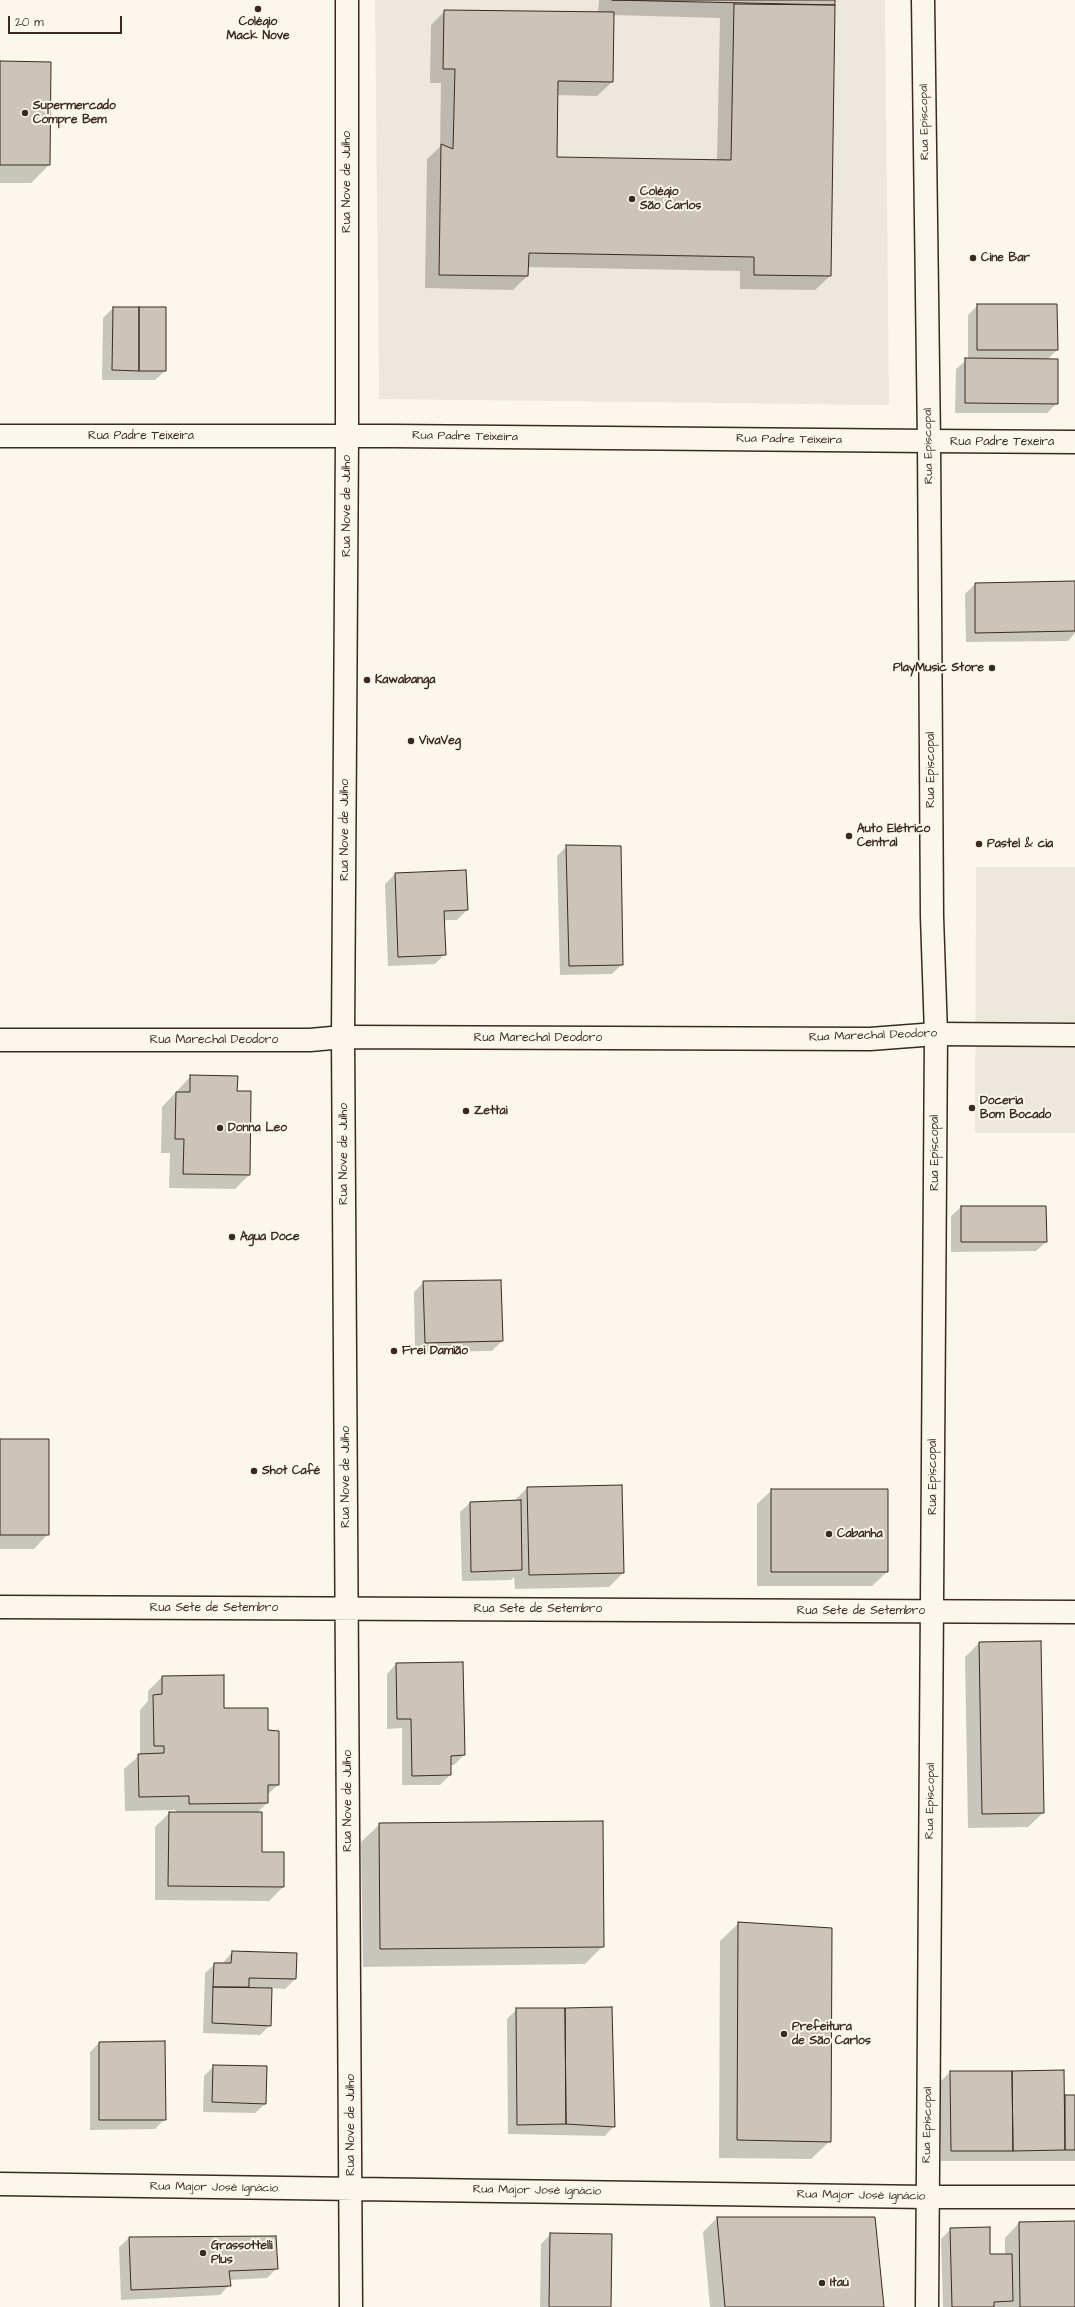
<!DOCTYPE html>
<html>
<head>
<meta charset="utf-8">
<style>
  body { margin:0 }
  #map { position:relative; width:1075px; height:2307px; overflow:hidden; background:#fbf7ec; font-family:"Architects Daughter",sans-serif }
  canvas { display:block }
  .scale { position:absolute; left:8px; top:16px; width:114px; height:18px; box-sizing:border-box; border:2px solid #3b2a1e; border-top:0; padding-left:5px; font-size:12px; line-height:14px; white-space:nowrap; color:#3b2a1e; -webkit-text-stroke:3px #fbf7ec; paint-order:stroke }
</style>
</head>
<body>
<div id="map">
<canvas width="1075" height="2307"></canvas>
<div class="scale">20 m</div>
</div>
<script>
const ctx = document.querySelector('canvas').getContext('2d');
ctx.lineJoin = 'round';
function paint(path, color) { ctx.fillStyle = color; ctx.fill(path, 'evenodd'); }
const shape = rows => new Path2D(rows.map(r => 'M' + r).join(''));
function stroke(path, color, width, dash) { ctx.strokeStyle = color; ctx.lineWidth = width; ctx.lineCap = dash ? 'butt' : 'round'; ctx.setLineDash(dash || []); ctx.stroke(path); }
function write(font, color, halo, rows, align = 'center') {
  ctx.font = font + ' "Architects Daughter",sans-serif'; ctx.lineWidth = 4; ctx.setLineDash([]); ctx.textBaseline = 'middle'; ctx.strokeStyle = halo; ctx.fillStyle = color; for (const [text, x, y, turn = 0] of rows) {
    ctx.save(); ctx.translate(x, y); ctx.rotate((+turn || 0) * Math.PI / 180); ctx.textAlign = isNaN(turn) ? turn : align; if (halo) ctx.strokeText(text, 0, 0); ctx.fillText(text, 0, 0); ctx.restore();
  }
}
const built = shape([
  [375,0,885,0,889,405,379,399],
  [976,867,1075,867,1075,1133,975,1133]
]);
const shadow = shape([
  [599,0,835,0,830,276,815,290,740,289,740,271,527,267,527,276,513,290,425,288,427,159,440,147,441,83,430,83,431,25,445,11,598,13],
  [613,15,720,18,717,161,556,158,557,95,597,96,612,82],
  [0,62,49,165,31,183,0,183],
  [978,305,1057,350,1047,360,1057,403,1047,413,955,413,956,369,968,359,968,315],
  [113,308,165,371,155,380,102,380,103,318],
  [1075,582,1075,633,1068,641,966,642,965,594,975,584],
  [567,846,622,964,612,974,560,975,557,856],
  [465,871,467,910,457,920,443,920,445,954,435,964,388,966,385,884,395,874],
  [191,1076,236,1092,250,1092,249,1175,235,1189,169,1188,170,1153,161,1153,162,1107],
  [961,1207,1046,1242,1036,1251,951,1252,951,1216],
  [424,1282,502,1341,492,1351,415,1352,414,1292],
  [0,1440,48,1534,34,1549,0,1549],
  [527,1488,623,1573,609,1587,515,1589,514,1577,511,1580,462,1581,460,1512,470,1503,514,1501],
  [772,1490,887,1572,872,1586,757,1586,757,1504],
  [979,1643,1043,1813,1028,1827,968,1828,965,1657],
  [396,1664,464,1755,454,1765,450,1765,450,1775,440,1785,402,1785,402,1728,387,1729,387,1674],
  [162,1677,267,1731,278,1785,267,1795,267,1803,257,1813,261,1853,283,1887,269,1901,155,1900,155,1827,169,1813,176,1813,176,1810,125,1811,124,1769,140,1755,140,1710,148,1701,148,1691],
  [380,1824,603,1946,585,1964,363,1967,361,1842],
  [739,1923,830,2141,811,2159,719,2158,720,1941],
  [232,1952,295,1979,285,1989,271,1988,270,2025,260,2035,203,2033,205,1973,215,1964,222,1964],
  [517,2009,614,2126,605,2136,508,2134,507,2019],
  [99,2043,164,2120,155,2129,90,2130,90,2052],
  [214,2066,265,2104,255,2113,203,2112,204,2076],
  [950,2072,1064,2096,1075,2096,1075,2161,941,2161,940,2082],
  [717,2218,883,2307,710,2307,703,2232],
  [1075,2222,1075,2307,943,2307,941,2239,951,2229,989,2255,1005,2255,1005,2238,1019,2223],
  [551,2234,610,2307,540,2307,541,2244],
  [129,2238,277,2268,267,2278,229,2280,229,2285,220,2295,121,2300,119,2247]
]);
const building = shape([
  [612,0,835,0,835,5,612,0],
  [734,4,835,5,831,276,754,275,754,257,529,253,528,276,439,275,441,144,453,149,455,69,443,69,444,10,614,12,613,82,558,81,557,157,731,160,734,4],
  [0,61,51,62,50,165,0,165,0,61],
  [977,304,1057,304,1058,350,977,350,977,304],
  [113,307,139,307,139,371,112,370,113,307],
  [139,307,166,307,166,371,139,371,139,307],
  [965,358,1058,359,1058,404,965,403,965,358],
  [1075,581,1075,631,975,633,975,583,1075,581],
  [566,845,621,846,623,965,569,966,566,845],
  [466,870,468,910,444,911,446,955,398,957,395,873,466,870],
  [190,1075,238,1076,237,1091,251,1091,250,1175,183,1174,184,1139,175,1139,176,1092,190,1092,190,1075],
  [961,1206,1046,1206,1047,1242,961,1242,961,1206],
  [501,1280,503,1341,425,1343,423,1281,501,1280],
  [0,1439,49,1439,49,1535,0,1535,0,1439],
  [622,1485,624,1573,529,1575,527,1487,622,1485],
  [771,1489,888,1489,888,1572,771,1572,771,1489],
  [521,1500,522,1570,471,1572,470,1502,521,1500],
  [1041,1641,1044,1813,982,1814,979,1642,1041,1641],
  [463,1662,465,1755,451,1756,451,1775,412,1776,411,1719,397,1719,396,1663,463,1662],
  [224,1675,224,1708,268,1708,268,1730,279,1731,279,1785,268,1785,268,1803,189,1804,189,1796,139,1797,138,1754,164,1753,164,1746,154,1746,153,1695,162,1694,162,1676,224,1675],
  [169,1812,262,1812,262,1852,284,1852,284,1887,168,1886,169,1812],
  [603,1821,604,1947,380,1949,379,1823,603,1821],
  [738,1922,832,1928,831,2142,737,2140,738,1922],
  [232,1951,297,1953,296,1979,249,1978,249,1987,213,1987,214,1963,231,1963,232,1951],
  [213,1987,272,1988,271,2026,212,2023,213,1987],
  [612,2007,615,2127,566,2124,565,2008,612,2007],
  [516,2008,565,2008,566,2124,517,2125,516,2008],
  [165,2041,166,2120,99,2120,99,2042,165,2041],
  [213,2065,267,2066,266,2104,212,2102,213,2065],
  [1064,2070,1065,2150,1013,2151,1012,2071,1064,2070],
  [950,2071,1012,2071,1013,2151,951,2151,950,2071],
  [1065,2095,1075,2095,1075,2150,1065,2150,1065,2095],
  [717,2217,875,2217,884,2307,725,2307,717,2217],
  [1075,2221,1075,2307,1020,2307,1019,2222,1075,2221],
  [990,2227,990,2254,1012,2254,1013,2301,994,2302,994,2307,952,2307,950,2228,990,2227],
  [550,2233,612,2234,611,2307,549,2307,550,2233],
  [276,2236,278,2269,229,2271,231,2286,131,2290,129,2237,276,2236]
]);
const street = shape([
  [0,436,394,436,929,441],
  [0,1040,310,1040,343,1037,870,1039,936,1034]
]);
const secondary = shape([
  [347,0,347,437,343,1037,351,2307],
  [929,441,1075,442],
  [936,1034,1075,1035],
  [0,1607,1075,1612],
  [0,2184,927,2197,1075,2197]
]);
const primary = shape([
  [923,0,929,441,932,917,936,1034,927,2307]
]);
const markers = [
  [258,9,4,"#3b2a1e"],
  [25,113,4,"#3b2a1e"],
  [632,199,4,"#3b2a1e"],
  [973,258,4,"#3b2a1e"],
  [992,668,4,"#3b2a1e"],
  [367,680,4,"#3b2a1e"],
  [411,741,4,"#3b2a1e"],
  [849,836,4,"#3b2a1e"],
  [979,844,4,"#3b2a1e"],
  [972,1108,4,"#3b2a1e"],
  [466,1111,4,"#3b2a1e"],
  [220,1128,4,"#3b2a1e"],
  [232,1237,4,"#3b2a1e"],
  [394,1351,4,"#3b2a1e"],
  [254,1471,4,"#3b2a1e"],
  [829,1534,4,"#3b2a1e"],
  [784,2034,4,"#3b2a1e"],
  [203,2253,4,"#3b2a1e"],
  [822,2283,4,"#3b2a1e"]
];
const poiNames = [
  ["Colégio",258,22,"center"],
  ["Mack Nove",258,36,"center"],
  ["Supermercado",33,106],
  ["Compre Bem",33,120],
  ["Colégio",640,192],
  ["São Carlos",640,206],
  ["Cine Bar",981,258],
  ["PlayMusic Store",984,668,"right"],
  ["Kawabanga",375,680],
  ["VivaVeg",419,741],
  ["Auto Elétrico",857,829],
  ["Central",857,843],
  ["Pastel & cia",987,844],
  ["Doceria",980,1101],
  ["Bom Bocado",980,1115],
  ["Zettai",474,1111],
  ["Donna Leo",228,1128],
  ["Agua Doce",240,1237],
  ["Frei Damião",402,1351],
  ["Shot Café",262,1471],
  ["Cabanha",837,1534],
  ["Prefeitura",792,2027],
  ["de São Carlos",792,2041],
  ["Grassottelli",211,2246],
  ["Plus",211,2260],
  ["Itaú",830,2283]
];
const streetNames = [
  ["Rua Episcopal",925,122,-91],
  ["Rua Nove de Julho",347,182,-90],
  ["Rua Padre Teixeira",141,436],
  ["Rua Padre Teixeira",465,437,1],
  ["Rua Padre Teixeira",789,440,1],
  ["Rua Padre Texeira",1002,442],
  ["Rua Episcopal",929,446,-91],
  ["Rua Nove de Julho",347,506,-90],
  ["Rua Episcopal",931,770,-90],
  ["Rua Nove de Julho",345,830,-90],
  ["Rua Marechal Deodoro",873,1036,-2],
  ["Rua Marechal Deodoro",538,1038],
  ["Rua Marechal Deodoro",214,1040],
  ["Rua Episcopal",935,1153,-90],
  ["Rua Nove de Julho",344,1154,-90],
  ["Rua Nove de Julho",346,1477,-90],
  ["Rua Episcopal",933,1477,-90],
  ["Rua Sete de Setembro",214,1608],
  ["Rua Sete de Setembro",538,1609],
  ["Rua Sete de Setembro",861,1611],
  ["Rua Nove de Julho",348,1801,-90],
  ["Rua Episcopal",931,1801,-89],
  ["Rua Nove de Julho",351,2125,-90],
  ["Rua Episcopal",928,2125,-89],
  ["Rua Major José Ignácio",214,2188,1],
  ["Rua Major José Ignácio",537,2191,1],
  ["Rua Major José Ignácio",861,2196,1]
];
paint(built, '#ede8dd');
paint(shadow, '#0003');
paint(building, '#ccc4b9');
stroke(building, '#3b2a1e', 1);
stroke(street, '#3b2a1e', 25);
stroke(secondary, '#3b2a1e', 25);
stroke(primary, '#3b2a1e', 25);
stroke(street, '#fbf7ec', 22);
stroke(secondary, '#fbf7ec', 22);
stroke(primary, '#fbf7ec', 22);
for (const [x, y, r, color] of markers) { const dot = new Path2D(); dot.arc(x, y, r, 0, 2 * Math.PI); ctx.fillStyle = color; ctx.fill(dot); stroke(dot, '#fbf7ec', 1.5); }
write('bold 12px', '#3b2a1e', '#fbf7ec', poiNames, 'left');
write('12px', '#3b2a1e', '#fbf7ec', streetNames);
</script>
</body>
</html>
